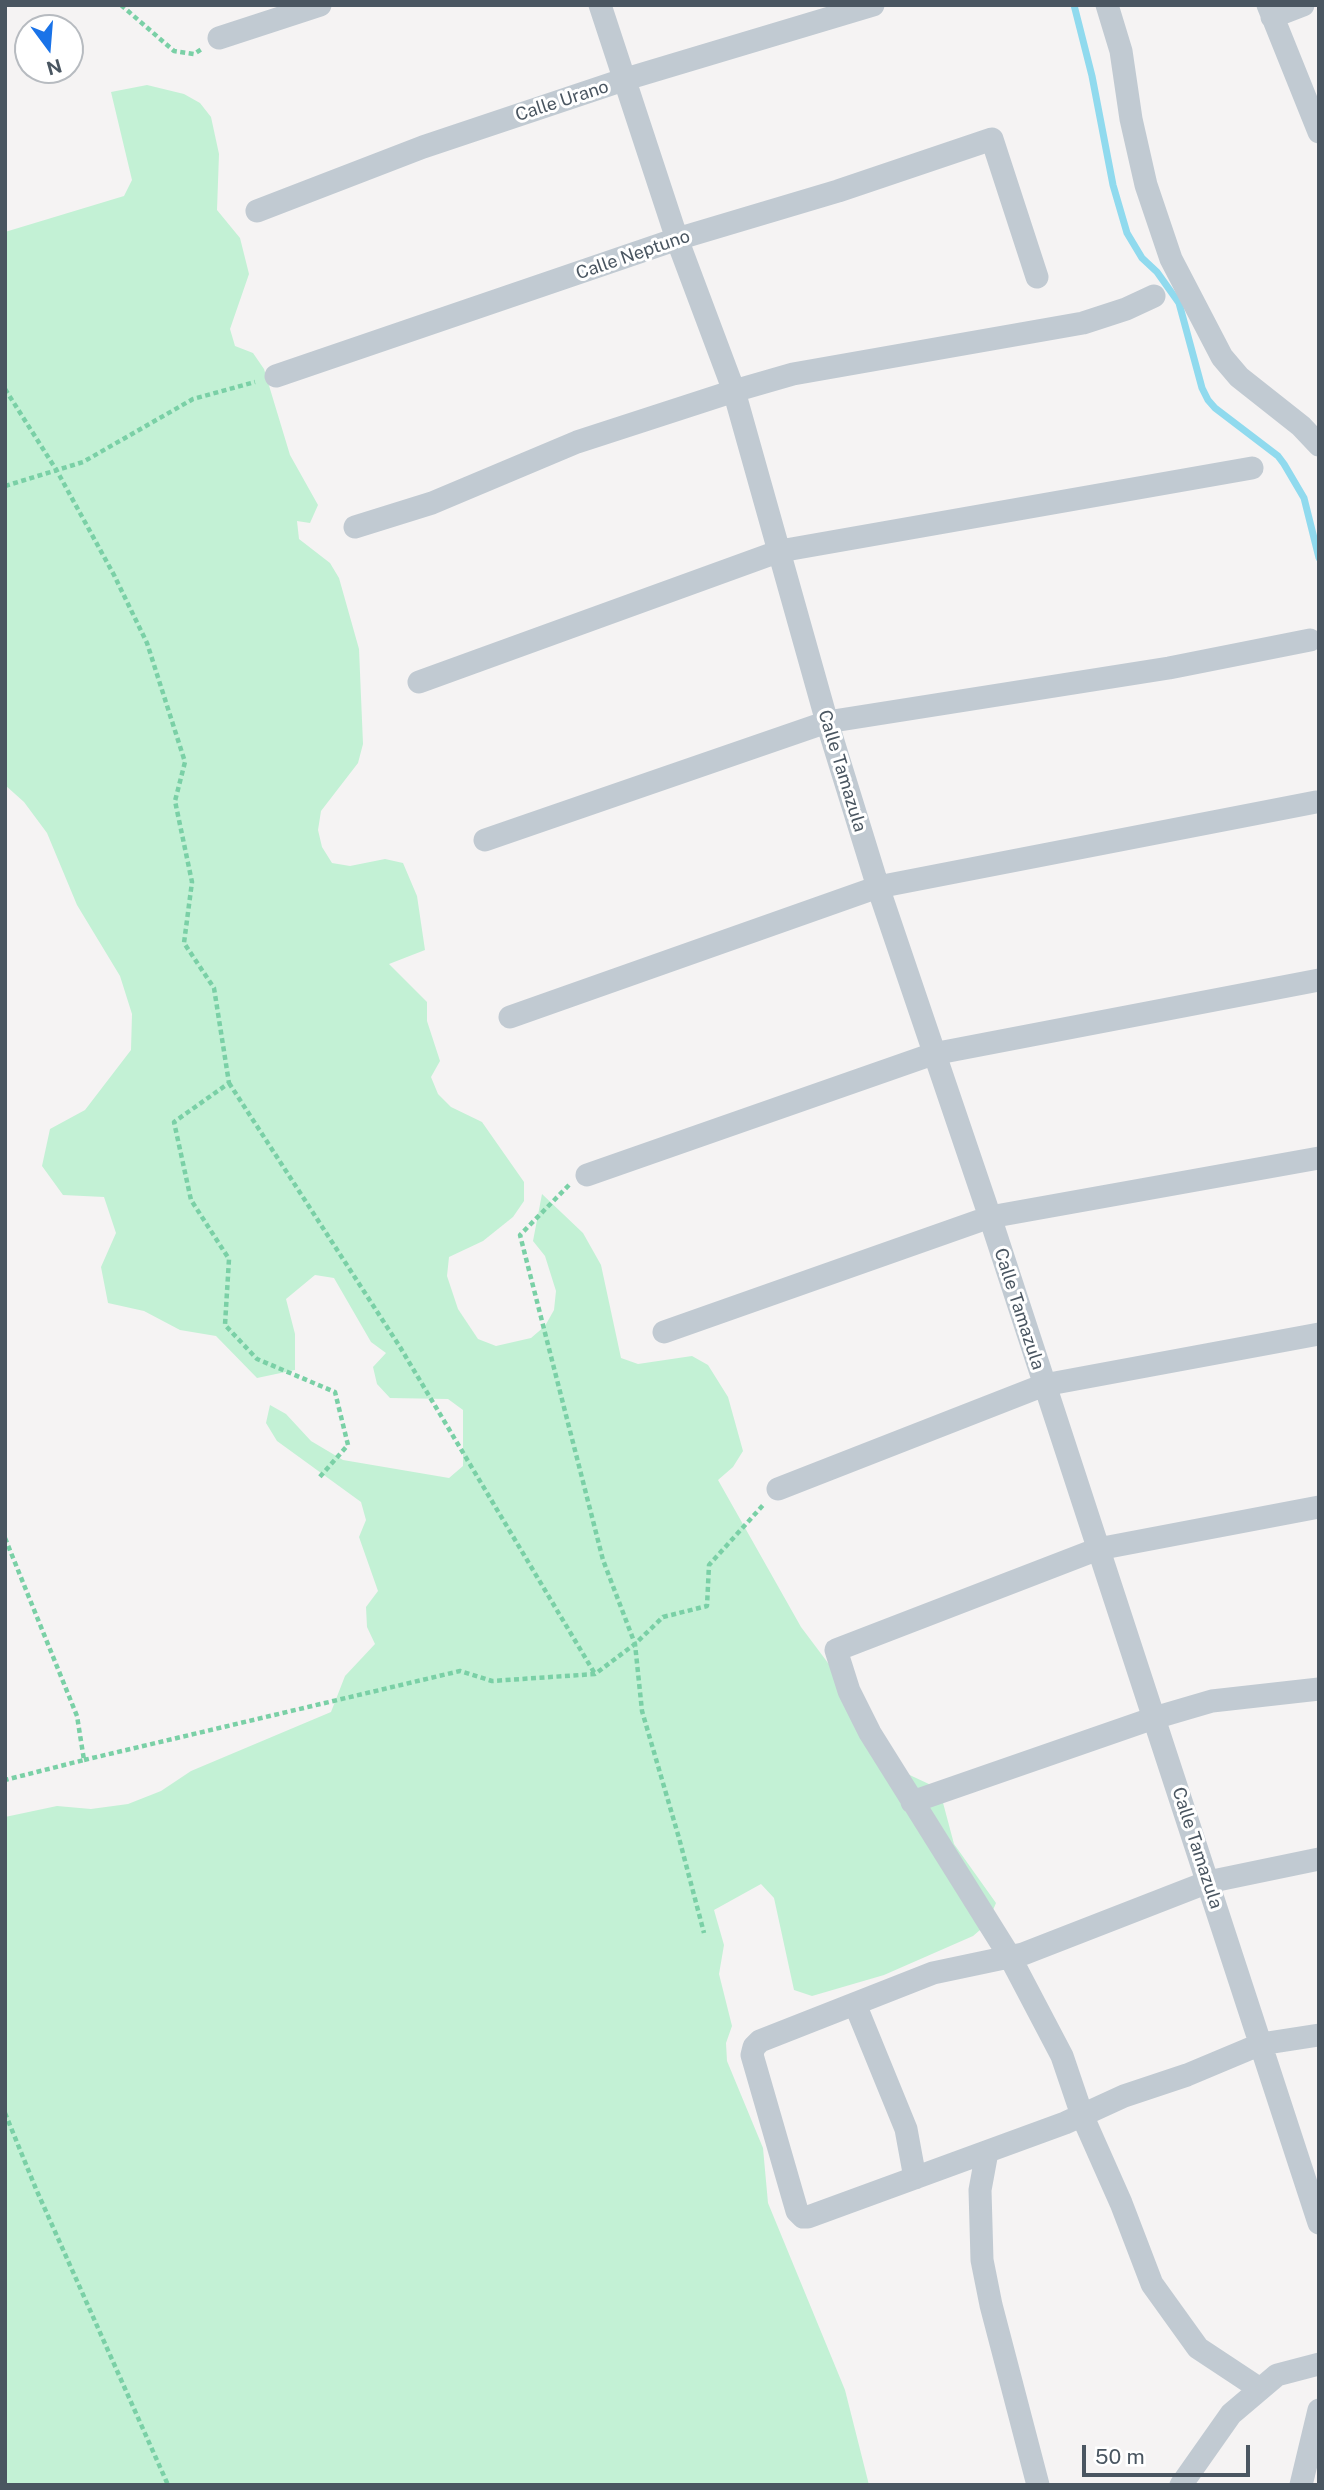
<!DOCTYPE html>
<html>
<head>
<meta charset="utf-8">
<style>
  body { margin:0 }
  #map { position:relative; width:1324px; height:2490px; overflow:hidden; background:#f5f3f3; font-family:"Public Sans",sans-serif }
  canvas { display:block }
  .frame { position:absolute; inset:0; border:7px solid #4a5661; pointer-events:none }
  .north { position:absolute; left:14px; top:14px; width:70px; height:70px; box-sizing:border-box; background:#fff; border:2px solid #b7bbc0; border-radius:50%; rotate:164deg; font-size:19px; font-weight:700; line-height:28px; text-align:center; color:#4a5661 }
  .north::after { content:''; display:block; margin:auto; width:24px; height:32px; background:#1a73e8; clip-path:polygon(50% 0,100% 100%,50% 72%,0 100%) }
  .scale { position:absolute; left:1082px; top:2445px; width:168px; height:32px; box-sizing:border-box; border:4px solid #4a5661; border-top:0; padding-left:9px; font-size:21px; line-height:24px; white-space:nowrap; color:#4a5661; -webkit-text-stroke:5px #fff; paint-order:stroke }
</style>
</head>
<body>
<div id="map">
<canvas width="1324" height="2490"></canvas>
<div class="frame"></div>
<div class="north">N</div>
<div class="scale">50 m</div>
</div>
<script>
const ctx = document.querySelector('canvas').getContext('2d');
ctx.lineJoin = 'round';
function paint(path, color) { ctx.fillStyle = color; ctx.fill(path, 'evenodd'); }
const shape = rows => new Path2D(rows.map(r => 'M' + r).join(''));
function stroke(path, color, width, dash) { ctx.strokeStyle = color; ctx.lineWidth = width; ctx.lineCap = dash ? 'butt' : 'round'; ctx.setLineDash(dash || []); ctx.stroke(path); }
function write(font, color, halo, rows, align = 'center') {
  ctx.font = font + ' "Public Sans",sans-serif'; ctx.lineWidth = 6; ctx.setLineDash([]); ctx.textBaseline = 'middle'; ctx.strokeStyle = halo; ctx.fillStyle = color; for (const [text, x, y, turn = 0] of rows) {
    ctx.save(); ctx.translate(x, y); ctx.rotate((+turn || 0) * Math.PI / 180); ctx.textAlign = isNaN(turn) ? turn : align; if (halo) ctx.strokeText(text, 0, 0); ctx.fillText(text, 0, 0); ctx.restore();
  }
}
const green = shape([
  [147,85,184,94,200,103,211,117,219,154,217,210,240,238,249,274,230,329,235,346,253,353,264,369,290,455,318,505,310,523,297,521,299,539,330,563,339,578,359,649,363,744,358,763,321,811,318,830,322,847,332,863,350,866,385,859,403,863,417,896,425,950,389,964,427,1002,427,1021,440,1061,431,1077,438,1094,451,1107,482,1122,524,1182,524,1201,513,1217,483,1241,449,1257,447,1276,458,1309,478,1339,496,1346,531,1338,545,1326,554,1310,556,1291,545,1256,533,1241,542,1194,583,1233,601,1265,621,1358,638,1364,692,1356,708,1365,728,1397,743,1451,733,1467,718,1480,801,1627,834,1671,899,1770,931,1785,942,1799,954,1844,996,1903,987,1924,973,1936,884,1975,812,1996,794,1990,774,1898,761,1884,714,1910,724,1945,719,1974,732,2026,726,2043,727,2061,763,2148,768,2203,845,2390,869,2485,5,2485,5,1817,57,1806,91,1809,128,1804,161,1791,191,1771,331,1712,345,1676,375,1644,367,1627,366,1607,378,1591,359,1537,366,1520,361,1502,277,1441,266,1423,270,1405,286,1414,311,1441,343,1460,449,1478,463,1466,463,1410,448,1399,390,1398,377,1384,373,1367,386,1353,371,1342,334,1278,315,1275,286,1299,295,1334,295,1370,257,1378,216,1336,180,1330,144,1311,108,1303,101,1267,116,1233,104,1197,63,1195,42,1166,50,1129,85,1110,131,1050,132,1014,120,976,77,905,47,833,24,802,5,785,5,232,124,196,132,180,111,92]
]);
const stream = shape([
  [1074,5,1092,76,1113,185,1127,233,1142,258,1157,272,1179,303,1202,388,1208,400,1215,408,1278,456,1284,464,1304,498,1319,558]
]);
const path = shape([
  [121,5,174,51,194,54,203,48],
  [5,389,57,471,114,575,147,643,185,762,175,801,192,882,184,943,214,988,229,1083,174,1122,191,1200,229,1259,225,1325,257,1359,335,1392,348,1445,318,1479],
  [5,486,83,462,193,399,255,382],
  [229,1083,400,1347,595,1674],
  [569,1185,520,1235,603,1560,635,1644,642,1711,679,1838,704,1933],
  [5,1538,77,1716,84,1760,5,1780],
  [84,1760,460,1671,492,1681,595,1674,635,1644,663,1617,707,1606,709,1565,765,1503],
  [5,2113,36,2189,168,2485]
]);
const street = shape([
  [600,5,677,239,734,391,827,722,878,887,990,1217,1319,2223],
  [1107,5,1121,51,1131,119,1146,185,1171,259,1222,357,1239,377,1301,426,1319,445],
  [1268,5,1319,132],
  [1272,17,1303,5],
  [219,38,320,5],
  [257,211,423,147,626,79,873,5],
  [276,376,677,239,838,191,992,139,1037,277],
  [355,527,432,503,577,442,734,391,793,374,1083,323,1126,309,1154,296],
  [419,682,780,551,1252,468],
  [485,840,827,722,1169,668,1310,640],
  [510,1017,878,887,1316,802],
  [587,1175,933,1054,1319,980],
  [664,1332,990,1217,1319,1158],
  [778,1489,1044,1385,1319,1334],
  [912,1802,1154,1718,1212,1701,1319,1689],
  [1319,1859,1208,1882,1023,1954,933,1973,760,2041,754,2047,752,2055,797,2211,803,2217,808,2217,1065,2123,1124,2096,1187,2075,1261,2044,1319,2035],
  [855,2004,906,2129,915,2178],
  [987,2152,980,2190,982,2260,991,2305,1038,2485],
  [1260,2389,1198,2348,1152,2284,1121,2203,1082,2115,1062,2056,1010,1957,870,1733,849,1691,836,1650,1098,1549,1319,1507],
  [1181,2485,1231,2414,1277,2375,1319,2364],
  [1301,2485,1319,2410]
]);
const streetNames = [
  ["Calle Urano",562,101,-18],
  ["Calle Neptuno",633,255,-19],
  ["Calle Tamazula",842,771,73],
  ["Calle Tamazula",1019,1309,72],
  ["Calle Tamazula",1197,1848,72]
];
paint(green, '#c3f1d5');
stroke(stream, '#90daee', 7);
stroke(path, '#7ad0a6', 4.5, [5, 3.5]);
stroke(street, '#c1cad2', 23);
write('18px', '#4a5661', '#fff', streetNames);
</script>
</body>
</html>
